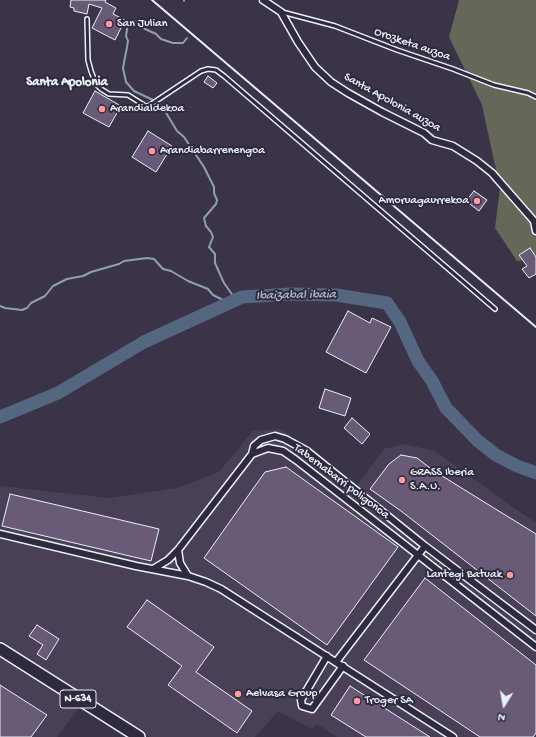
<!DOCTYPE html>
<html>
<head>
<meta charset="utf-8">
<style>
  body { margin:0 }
  #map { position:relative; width:536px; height:737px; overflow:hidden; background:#3b3449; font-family:"Gochi Hand",sans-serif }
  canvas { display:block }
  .north { position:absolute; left:484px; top:685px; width:40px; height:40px; -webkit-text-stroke:3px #2f2a3d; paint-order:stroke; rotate:191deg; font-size:11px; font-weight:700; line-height:16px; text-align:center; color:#e8f1f8 }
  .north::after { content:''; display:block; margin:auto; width:14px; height:18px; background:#e8f1f8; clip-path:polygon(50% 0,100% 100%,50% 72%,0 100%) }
</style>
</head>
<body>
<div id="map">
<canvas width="536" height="737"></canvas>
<div class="north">N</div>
</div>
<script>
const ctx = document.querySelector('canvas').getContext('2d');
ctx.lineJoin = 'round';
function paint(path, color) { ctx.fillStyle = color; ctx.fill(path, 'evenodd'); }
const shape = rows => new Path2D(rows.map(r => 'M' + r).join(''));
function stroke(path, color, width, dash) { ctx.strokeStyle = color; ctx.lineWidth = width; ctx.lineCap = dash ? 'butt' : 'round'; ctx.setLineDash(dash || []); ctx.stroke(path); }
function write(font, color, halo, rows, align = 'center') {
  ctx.font = font + ' "Gochi Hand",sans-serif'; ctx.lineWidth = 4; ctx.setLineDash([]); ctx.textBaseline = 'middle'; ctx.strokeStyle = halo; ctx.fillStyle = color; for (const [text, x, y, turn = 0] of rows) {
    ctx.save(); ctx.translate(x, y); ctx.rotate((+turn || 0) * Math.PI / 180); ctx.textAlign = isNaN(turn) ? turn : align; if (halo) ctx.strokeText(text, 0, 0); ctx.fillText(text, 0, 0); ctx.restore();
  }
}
const built = shape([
  [281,429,356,487,384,449,403,444,435,451,524,515,536,522,536,737,337,737,317,724,312,729,278,711,255,737,150,737,87,697,57,737,0,737,0,486,109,498,177,488,219,472,253,431]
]);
const green = shape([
  [459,0,536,0,536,259,517,261,495,228,500,188,482,105,449,37]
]);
const stream = shape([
  [184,1,184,0],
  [153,100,134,91,126,82,123,68,127,47,128,41,126,36,128,23,132,21,138,22,145,29,156,34,161,39,173,43,183,43,187,38],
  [157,103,162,106,177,131,184,137,204,167,214,187,214,193,217,200,216,204,204,218,206,226,211,232,213,237,209,247,215,254,215,263,224,283,236,300],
  [0,306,5,308,22,310,27,308,31,303,45,296,53,286,67,279,83,276,91,272,119,264,124,261,147,258,154,259,163,269,171,271,188,281,208,289,213,295,229,303]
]);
const river = shape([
  [0,417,58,393,144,342,242,297,291,294,336,295,387,303,400,322,418,361,432,381,446,408,478,441,496,455,517,466,536,473]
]);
const building = shape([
  [71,0,106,0,105,2,116,8,113,14,125,20,115,40,92,28,102,8,89,4,87,14,74,11,74,8,70,7,71,0],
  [208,76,217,83,213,88,204,82,208,76],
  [95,91,121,106,109,127,83,113,95,91],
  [148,131,172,146,156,172,132,157,148,131],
  [474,191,487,200,479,211,466,201,474,191],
  [530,248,536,257,536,274,529,278,522,269,527,266,519,255,530,248],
  [348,311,370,323,372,318,391,327,366,373,326,352,348,311],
  [325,389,351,398,345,416,319,408,325,389],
  [352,418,370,434,362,444,344,428,352,418],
  [401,455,417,458,434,471,536,534,536,616,401,511,370,489,389,464,401,455],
  [286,467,398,547,327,645,204,558,265,472,286,467],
  [10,494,159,529,151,561,2,526,10,494],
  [425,578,536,665,536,733,533,737,480,737,364,660,425,578],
  [147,600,214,647,196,672,252,711,237,733,168,685,182,666,127,627,147,600],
  [37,625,59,639,46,660,37,654,43,645,29,636,37,625],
  [0,685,47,715,31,737,0,737,0,685],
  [350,686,430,737,366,737,331,715,350,686]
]);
const lane = shape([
  [282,12,335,26,397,50,453,69,494,85,528,93,536,97],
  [87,19,88,60,91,71,96,84,101,89,109,94,128,95,147,107,201,71,208,69,216,70,224,76,495,309]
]);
const street = shape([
  [263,0,281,12,298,42,315,67,331,82,348,93,382,112,424,133,432,140,453,146,477,161,492,173,534,221,536,231],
  [252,454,254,446,261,440,275,436,285,439,307,451,425,546,536,630],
  [0,534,136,566,188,576,206,582,221,589,453,737],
  [178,550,180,563,188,576],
  [153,569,168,560,178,550,252,454,268,448,283,451,296,460,536,647],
  [327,656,301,700,302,706,312,709,343,666],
  [336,662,425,546]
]);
const highway = shape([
  [0,649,139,737]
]);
const rail = shape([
  [152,0,536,327]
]);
const markers = [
  [109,24,4,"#ff9aa2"],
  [102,109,4,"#ff9aa2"],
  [152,151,4,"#ff9aa2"],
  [477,201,4,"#ff9aa2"],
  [402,480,4,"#ff9aa2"],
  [510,575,4,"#ff9aa2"],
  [238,694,4,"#ff9aa2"],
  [357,701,4,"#ff9aa2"]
];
const shields = [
  [78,699,36]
];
const shieldNames = [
  ["N-634",78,699]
];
const poiNames = [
  ["San Julian",117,24],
  ["Arandialdekoa",110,109],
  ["Arandiabarrenengoa",160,151],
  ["Amoruagaurrekoa",469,201,"right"],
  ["GRASS Iberia",410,473],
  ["S.A.U.",410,487],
  ["Lantegi Batuak",502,575,"right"],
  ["Aelvasa Group",246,694],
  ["Troger SA",365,701]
];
const streetNames = [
  ["Orozketa auzoa",412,45,19],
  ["Santa Apolonia auzoa",392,103,29],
  ["Tabernabarri poligonoa",341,482,37]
];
const neighbourhoodNames = [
  ["Santa Apolonia",67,83]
];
const waterNames = [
  ["Ibaizabal ibaia",296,296,-1]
];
paint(built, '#494057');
paint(green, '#656759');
stroke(stream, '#909eb0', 2);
stroke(river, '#556680', 13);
paint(building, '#695b77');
stroke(building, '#e8f1f8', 1);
stroke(lane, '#e8f1f8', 6);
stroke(street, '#e8f1f8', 9);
stroke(highway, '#e8f1f8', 14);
stroke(lane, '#2f2a3d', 3);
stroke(street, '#2f2a3d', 6);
stroke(highway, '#2f2a3d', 11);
stroke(rail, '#e8f1f8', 2);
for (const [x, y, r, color] of markers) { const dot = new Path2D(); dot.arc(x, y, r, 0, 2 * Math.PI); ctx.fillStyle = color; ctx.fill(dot); stroke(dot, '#2f2a3d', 1.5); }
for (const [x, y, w] of shields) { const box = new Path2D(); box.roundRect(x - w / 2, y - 9, w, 18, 3); ctx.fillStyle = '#2f2a3d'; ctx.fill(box); stroke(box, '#e8f1f8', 1); }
write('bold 11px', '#e8f1f8', null, shieldNames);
write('12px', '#e8f1f8', '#2f2a3d', poiNames, 'left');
write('12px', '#e8f1f8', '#2f2a3d', streetNames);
write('bold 13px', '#e8f1f8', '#2f2a3d', neighbourhoodNames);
write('italic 13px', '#adb9c8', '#2f2a3d', waterNames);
</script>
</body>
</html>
